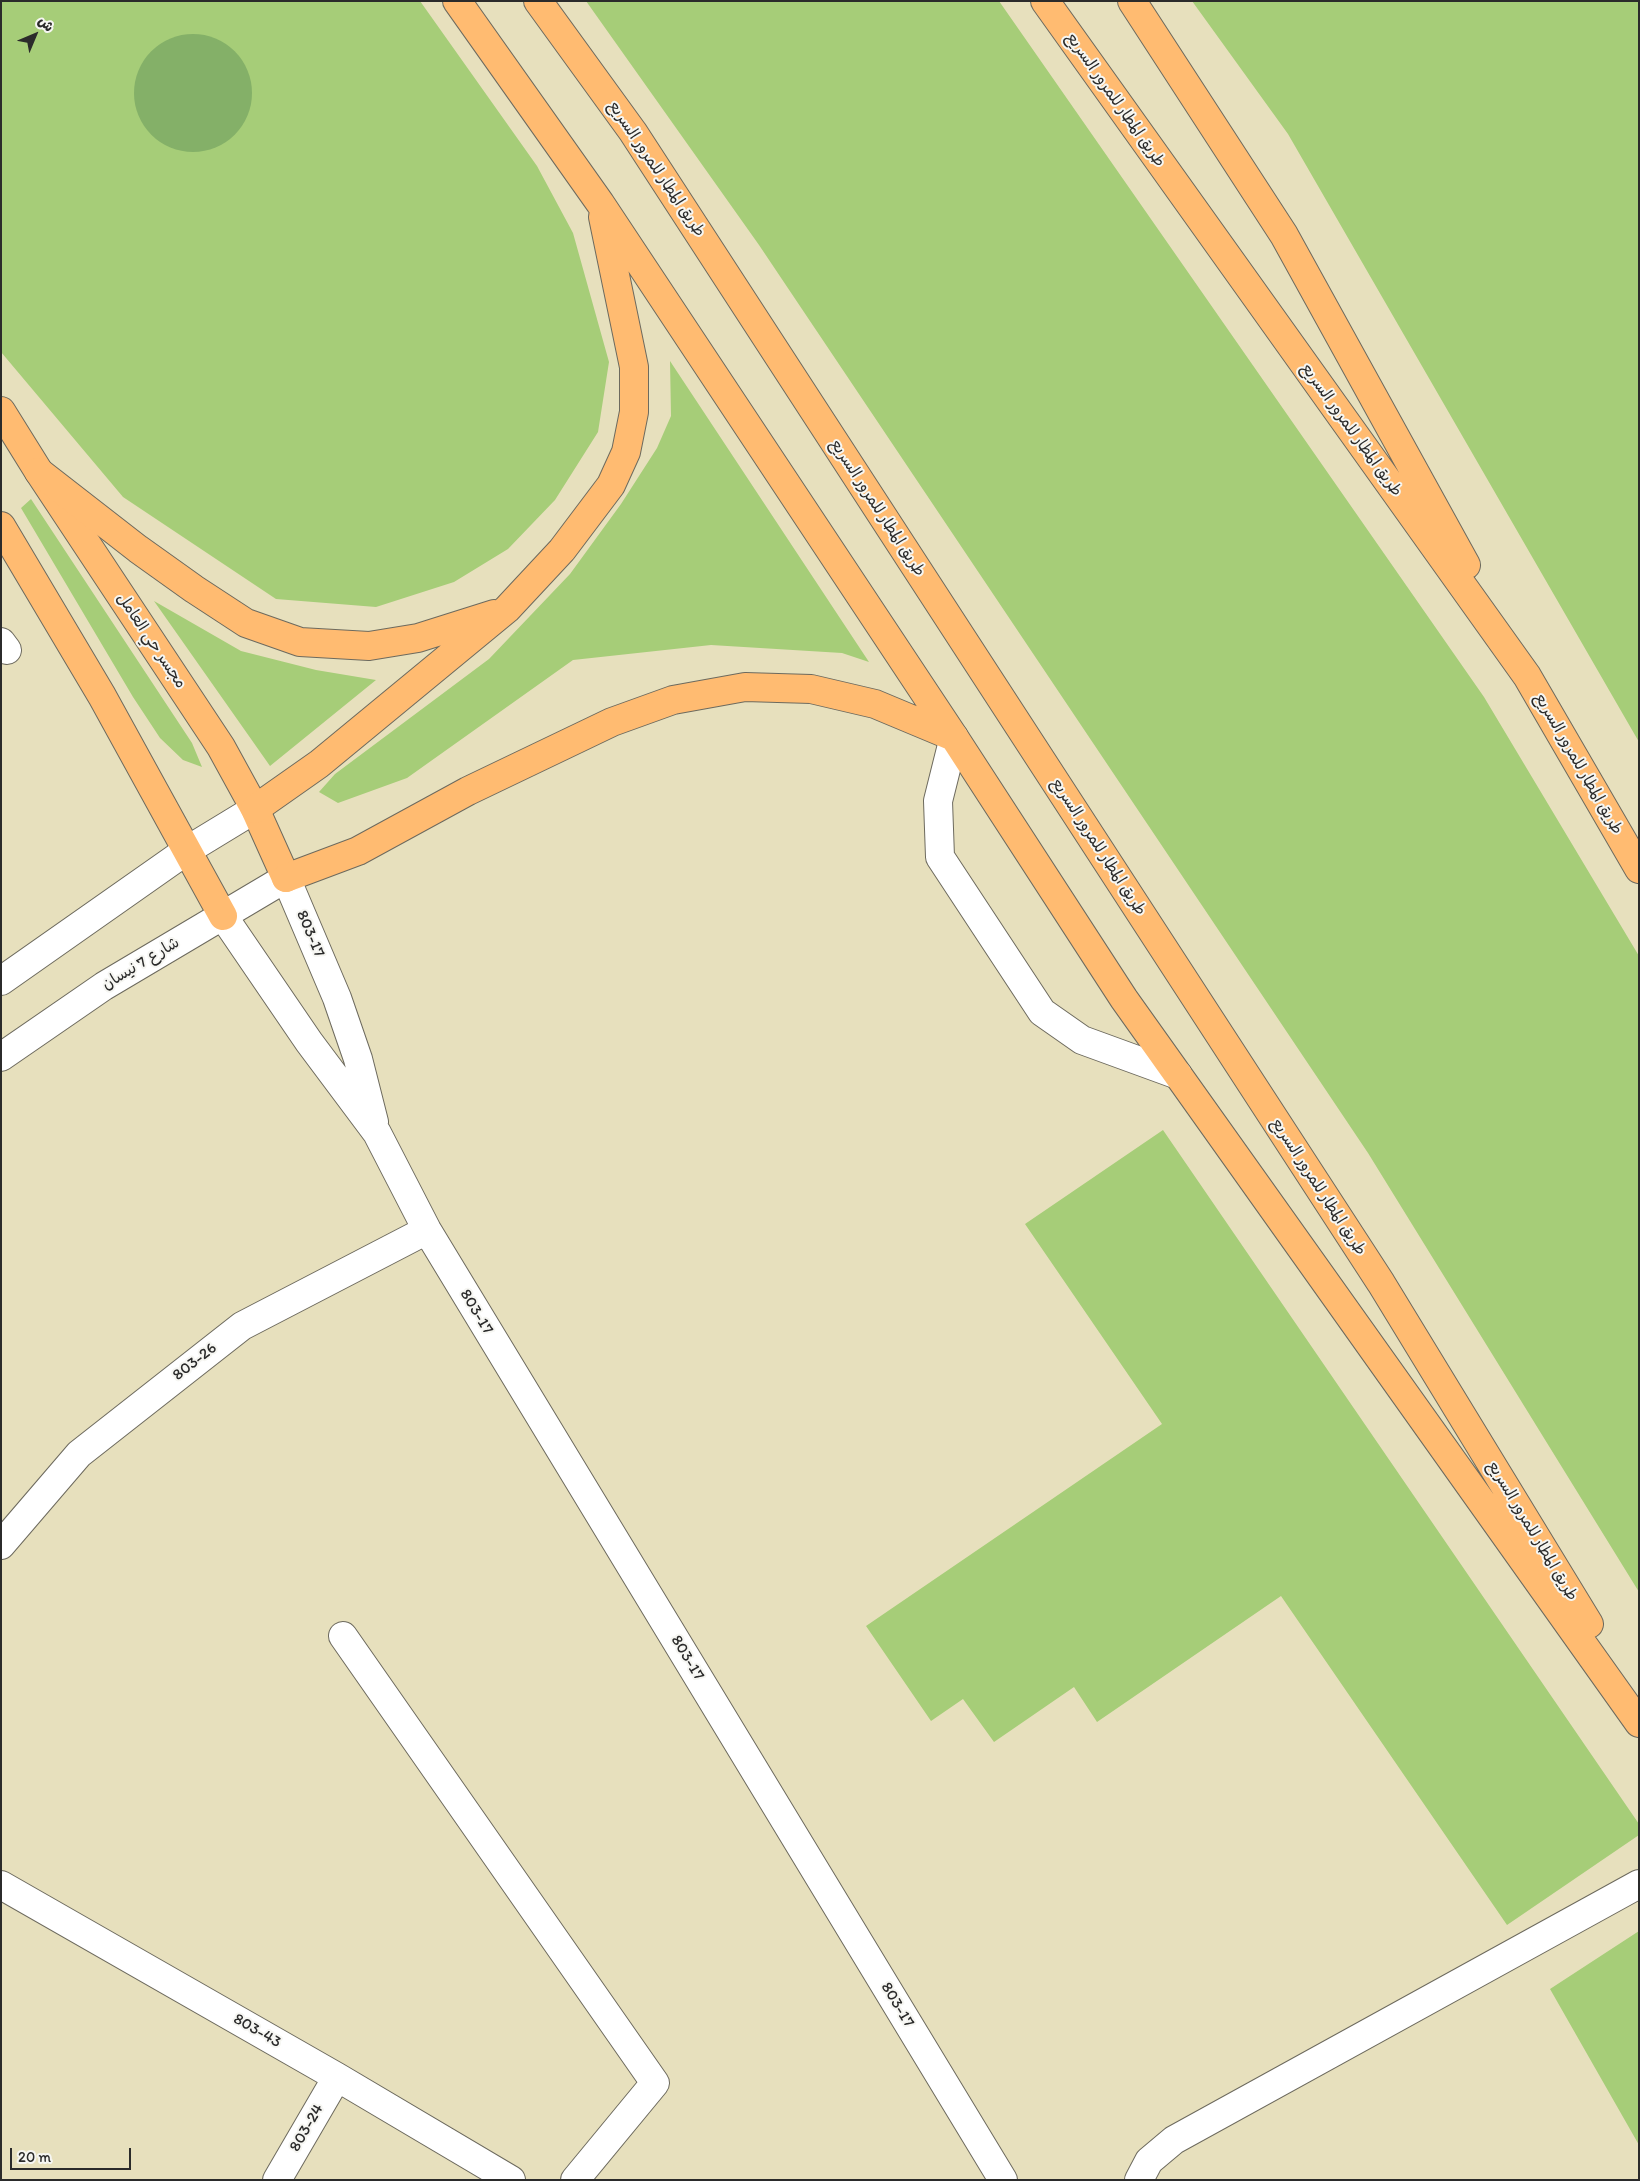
<!DOCTYPE html>
<html>
<head>
<meta charset="utf-8">
<style>
  body { margin:0 }
  #map { position:relative; width:1640px; height:2181px; overflow:hidden; background:#e7e0bd; font-family:Itim,"Playpen Sans Arabic",sans-serif }
  canvas { display:block }
  .frame { position:absolute; inset:0; border:2px solid #2b2b2b; pointer-events:none }
  .north { position:absolute; left:10px; top:10px; width:50px; height:50px; -webkit-text-stroke:4px #f6f6f2; paint-order:stroke; rotate:45deg; font-size:14px; font-weight:700; line-height:20px; text-align:center; color:#2b2b2b }
  .north::after { content:''; display:block; margin:auto; width:18px; height:22px; background:#2b2b2b; clip-path:polygon(50% 0,100% 100%,50% 72%,0 100%) }
  .scale { position:absolute; left:10px; top:2148px; width:121px; height:22px; box-sizing:border-box; border:2px solid #2b2b2b; border-top:0; padding-left:6px; font-size:15px; line-height:18px; white-space:nowrap; color:#2b2b2b; -webkit-text-stroke:4px #f6f6f2; paint-order:stroke }
</style>
</head>
<body>
<div id="map">
<canvas width="1640" height="2181"></canvas>
<div class="frame"></div>
<div class="north">ش</div>
<div class="scale">20 m</div>
</div>
<script>
const ctx = document.querySelector('canvas').getContext('2d');
ctx.lineJoin = 'round';
function paint(path, color) { ctx.fillStyle = color; ctx.fill(path, 'evenodd'); }
const shape = rows => new Path2D(rows.map(r => 'M' + r).join(''));
function stroke(path, color, width, dash) { ctx.strokeStyle = color; ctx.lineWidth = width; ctx.lineCap = dash ? 'butt' : 'round'; ctx.setLineDash(dash || []); ctx.stroke(path); }
function write(font, color, halo, rows, align = 'center') {
  ctx.font = font + ' Itim,"Playpen Sans Arabic",sans-serif'; ctx.lineWidth = 4; ctx.setLineDash([]); ctx.textBaseline = 'middle'; ctx.strokeStyle = halo; ctx.fillStyle = color; for (const [text, x, y, turn = 0] of rows) {
    ctx.save(); ctx.translate(x, y); ctx.rotate((+turn || 0) * Math.PI / 180); ctx.textAlign = isNaN(turn) ? turn : align; if (halo) ctx.strokeText(text, 0, 0); ctx.fillText(text, 0, 0); ctx.restore();
  }
}
const green = shape([
  [1,1,420,1,537,166,573,233,609,362,598,432,555,500,508,549,454,582,376,607,276,599,123,497,1,352],
  [586,1,999,1,1484,697,1639,956,1639,1592,1368,1153,759,245],
  [1192,1,1639,1,1639,742,1288,134],
  [670,361,869,662,842,653,711,645,573,660,407,778,338,803,319,792,335,774,489,659,570,574,621,504,657,448,671,416],
  [31,499,192,743,202,767,183,760,160,738,133,697,21,508],
  [154,601,241,651,316,670,376,680,270,766],
  [1163,1130,1639,1824,1639,1835,1507,1925,1281,1596,1097,1722,1074,1687,994,1742,963,1699,931,1721,866,1626,1162,1424,1025,1224],
  [1639,1931,1639,2145,1550,1989]
]);
const forest = shape([
  '134 93a59 59 0 1 1 118 0a59 59 0 1 1-118 0Z'
]);
const minor = shape([
  [1,642,7,650],
  [954,737,938,801,940,857,1042,1012,1082,1040,1178,1075],
  [223,916,309,1042,377,1133,427,1230,1003,2180],
  [1,981,186,851,255,809],
  [1,1057,104,986,286,878,337,998,358,1059,374,1122],
  [1,1545,79,1454,242,1326,427,1230],
  [343,1636,655,2083,575,2180],
  [1,1885,337,2077,511,2180],
  [277,2180,337,2077],
  [1139,2180,1149,2161,1174,2140,1639,1884]
]);
const major = shape([
  [1,411,39,472,221,747,255,809,286,878],
  [1,526,102,696,223,916]
]);
const highway = shape([
  [457,1,600,203,954,737,1124,999,1639,1723],
  [538,1,633,132,1381,1283,1589,1624],
  [1045,1,1527,676,1639,869],
  [1132,1,1284,235,1466,565],
  [39,472,138,549,194,589,246,623,300,642,369,646,418,638,494,614],
  [255,809,319,764,507,609,562,550,611,485,626,452,634,412,634,367,603,217],
  [286,878,358,851,468,791,612,722,673,700,745,687,811,689,875,704,954,737]
]);
const streetNames = [
  ["طريق المطار للمرور السريع",1115,100,55],
  ["طريق المطار للمرور السريع",656,169,56],
  ["طريق المطار للمرور السريع",1351,430,54],
  ["طريق المطار للمرور السريع",877,508,57],
  ["مجسر حي العامل",151,641,56],
  ["طريق المطار للمرور السريع",1578,764,60],
  ["طريق المطار للمرور السريع",1098,847,57],
  ["803-17",310,934,67],
  ["شارع 7 نيسان",141,964,-31],
  ["طريق المطار للمرور السريع",1318,1187,57],
  ["803-17",476,1312,59],
  ["803-26",195,1362,-38],
  ["طريق المطار للمرور السريع",1532,1531,59],
  ["803-17",687,1658,59],
  ["803-17",897,2005,59],
  ["803-43",257,2031,30],
  ["803-24",307,2128,-60]
];
paint(green, '#a6cd78');
paint(forest, '#84b068');
stroke(minor, '#6d6a5e', 30);
stroke(major, '#6d6a5e', 30);
stroke(highway, '#6d6a5e', 30);
stroke(minor, '#fff', 28);
stroke(major, '#ffbb71', 28);
stroke(highway, '#ffbb71', 28);
write('16px', '#2b2b2b', '#f6f6f2', streetNames);
</script>
</body>
</html>
